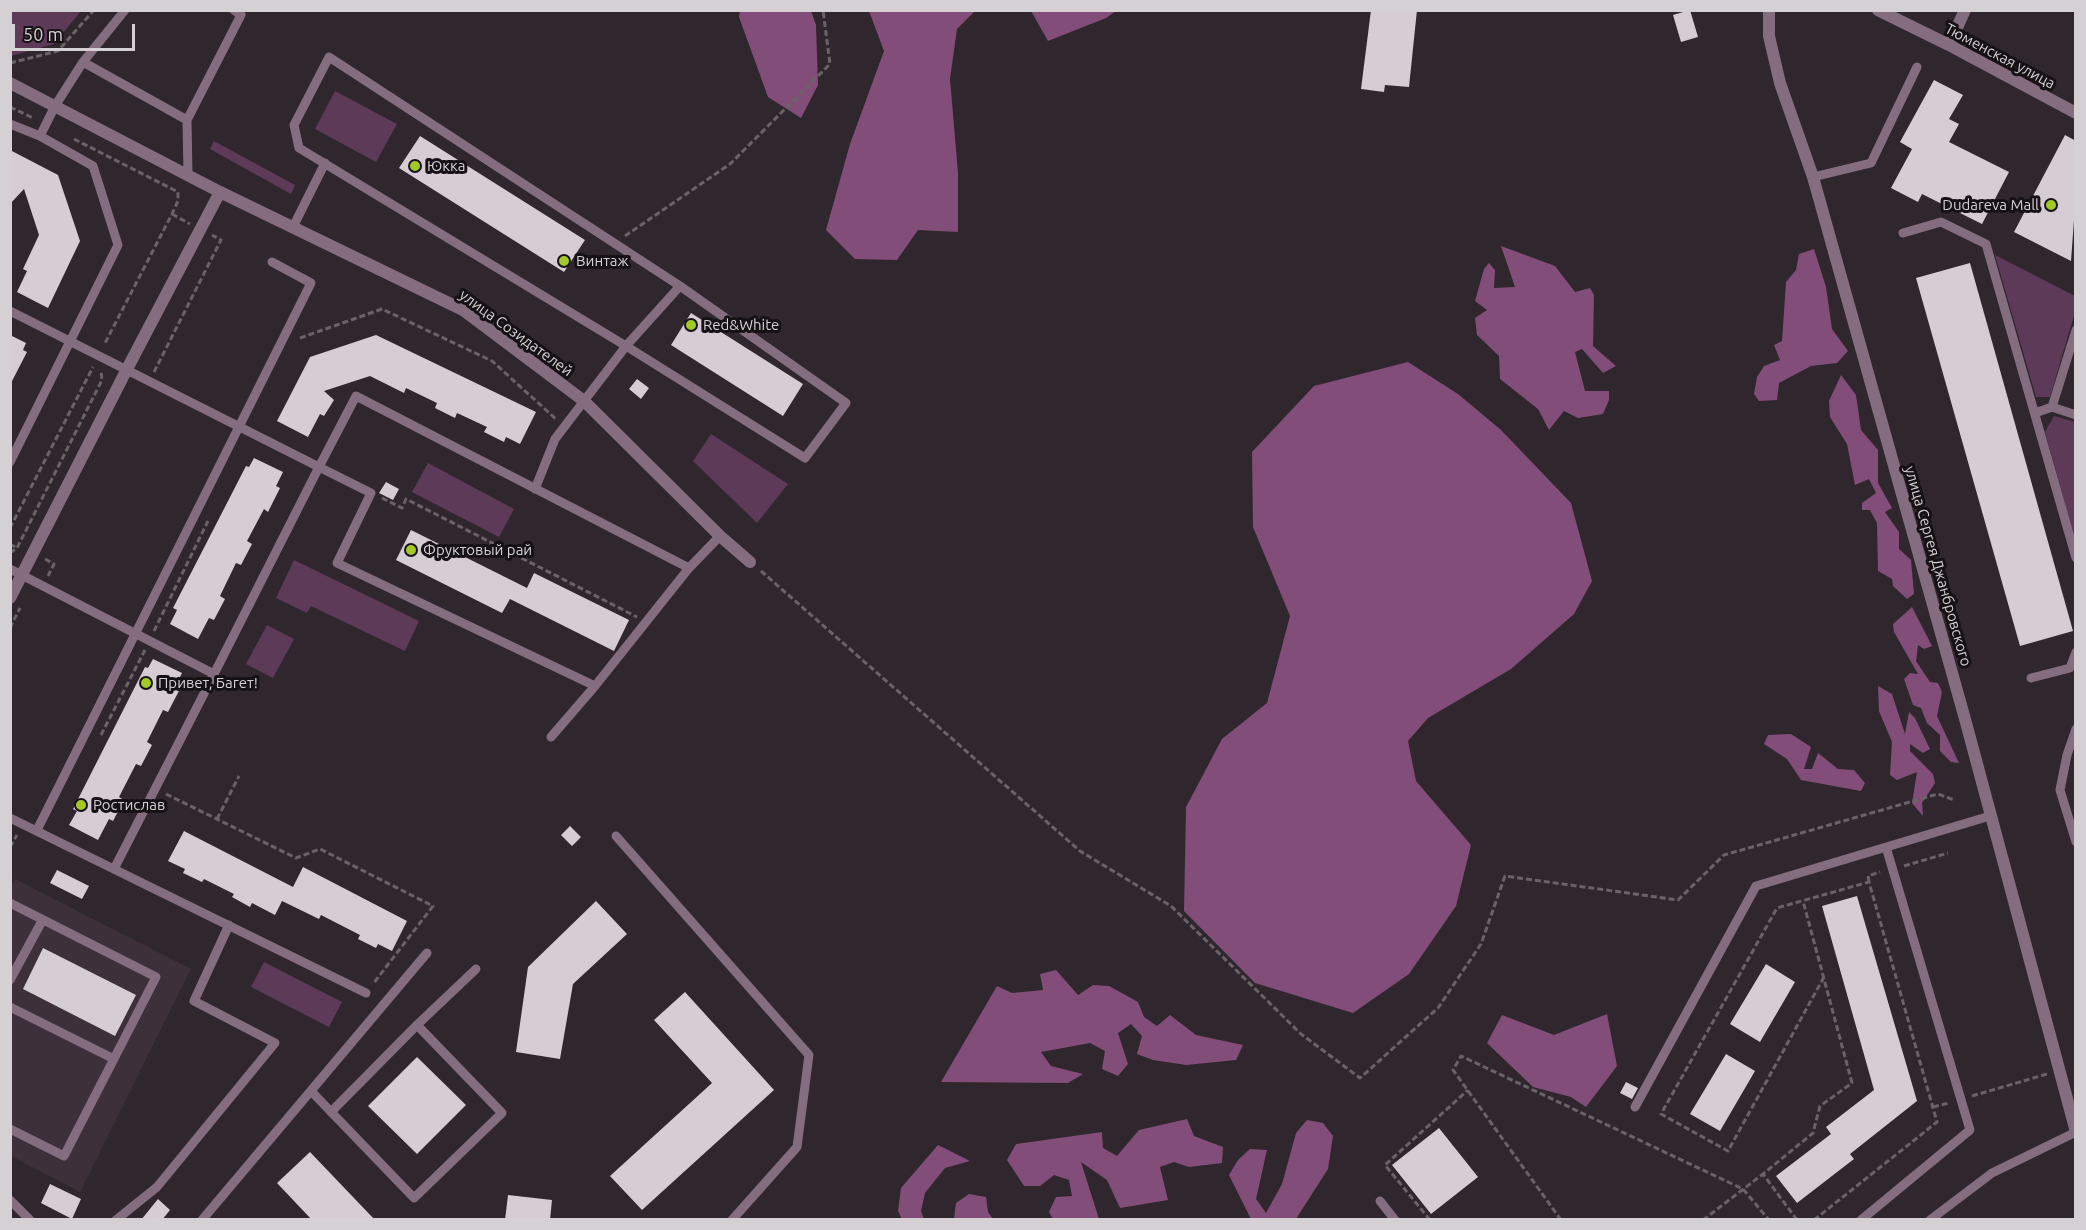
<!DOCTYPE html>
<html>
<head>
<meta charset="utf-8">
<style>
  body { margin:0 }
  #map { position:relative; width:2086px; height:1230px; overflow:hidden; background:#2f272d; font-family:Ubuntu,sans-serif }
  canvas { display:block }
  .frame { position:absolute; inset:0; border:12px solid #d5d0d4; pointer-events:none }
  .scale { position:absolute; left:12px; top:24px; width:123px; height:27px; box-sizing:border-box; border:3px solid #d5d0d4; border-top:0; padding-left:8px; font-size:18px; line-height:21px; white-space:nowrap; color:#d5d0d4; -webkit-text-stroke:4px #151114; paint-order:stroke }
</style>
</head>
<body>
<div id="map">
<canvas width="2086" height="1230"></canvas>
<div class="frame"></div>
<div class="scale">50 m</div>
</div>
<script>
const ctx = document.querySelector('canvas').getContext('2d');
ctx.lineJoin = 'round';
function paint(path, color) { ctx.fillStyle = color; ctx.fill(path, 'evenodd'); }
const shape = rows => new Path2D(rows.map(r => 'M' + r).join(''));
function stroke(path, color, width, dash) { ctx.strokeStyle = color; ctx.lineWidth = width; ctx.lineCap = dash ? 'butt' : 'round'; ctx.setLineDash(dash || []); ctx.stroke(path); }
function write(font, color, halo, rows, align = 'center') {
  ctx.font = font + ' Ubuntu,sans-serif'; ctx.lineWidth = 6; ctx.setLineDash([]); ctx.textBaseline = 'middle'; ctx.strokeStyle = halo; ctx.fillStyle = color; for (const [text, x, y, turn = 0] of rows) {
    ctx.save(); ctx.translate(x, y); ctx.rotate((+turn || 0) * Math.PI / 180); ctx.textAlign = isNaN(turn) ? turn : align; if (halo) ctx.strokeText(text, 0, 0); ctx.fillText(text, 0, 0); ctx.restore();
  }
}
const built = shape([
  [15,879,191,969,80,1192,11,1156,10,888]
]);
const green = shape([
  [11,10,81,10,81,11,54,44,11,56],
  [335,91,397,124,376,162,315,129],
  [214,141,295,185,291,194,210,149],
  [1995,255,2075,296,2075,312,2050,397,2036,397],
  [2054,416,2075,422,2075,539,2045,432],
  [711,434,788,484,757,523,693,461],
  [428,463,514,509,499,537,412,492],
  [294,560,419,621,405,651,311,606,307,613,276,598],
  [267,625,294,639,273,678,246,664],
  [264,962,342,1002,329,1027,251,987]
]);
const forest = shape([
  [740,11,811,11,816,25,818,85,801,118,768,97,739,17],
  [869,11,975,11,957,29,950,79,958,173,958,232,918,230,897,260,855,259,826,230,850,144,884,51],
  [1031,11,1116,11,1106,18,1048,41],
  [1501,246,1555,266,1575,292,1590,288,1594,295,1593,346,1616,366,1603,373,1582,349,1575,352,1585,391,1609,391,1609,400,1603,414,1578,418,1564,411,1549,430,1538,409,1500,379,1499,356,1477,335,1475,318,1487,310,1475,301,1484,269,1489,263,1495,270,1494,288,1515,287],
  [1814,249,1826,287,1832,329,1848,351,1837,363,1811,366,1779,383,1777,400,1759,401,1754,394,1757,377,1764,366,1780,360,1774,345,1782,341,1786,282,1796,270,1799,254],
  [1408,362,1458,394,1501,430,1571,503,1592,581,1574,614,1511,669,1428,718,1408,741,1416,781,1471,845,1456,906,1409,974,1353,1013,1255,983,1184,911,1186,807,1222,739,1267,703,1290,616,1253,527,1252,452,1314,386],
  [1841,375,1856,395,1861,430,1878,450,1878,483,1892,508,1885,512,1899,532,1899,549,1911,560,1914,594,1907,599,1893,586,1892,579,1878,571,1877,523,1870,510,1862,510,1862,503,1876,493,1869,479,1855,485,1847,444,1830,417,1829,401],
  [1912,607,1932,646,1924,649,1918,645,1916,661,1930,682,1938,683,1942,692,1937,716,1959,763,1951,762,1940,751,1940,735,1927,723,1921,708,1913,705,1904,679,1910,673,1918,674,1894,632,1893,624],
  [1878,686,1892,694,1905,734,1909,712,1915,718,1930,749,1923,753,1910,744,1910,751,1933,774,1935,783,1922,803,1923,816,1912,803,1917,772,1897,780,1890,775,1892,742,1879,711],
  [1791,734,1811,747,1804,769,1812,769,1818,753,1838,769,1854,770,1865,783,1861,791,1801,780,1787,759,1764,744,1768,735],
  [1056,970,1078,995,1093,985,1109,986,1138,1002,1144,1017,1157,1026,1170,1015,1196,1035,1243,1045,1236,1060,1186,1065,1153,1060,1137,1054,1142,1036,1131,1024,1118,1033,1128,1064,1118,1076,1102,1069,1105,1051,1090,1043,1041,1052,1051,1066,1083,1074,1068,1083,941,1082,997,986,1012,993,1043,990,1040,974],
  [1607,1014,1617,1066,1586,1107,1571,1097,1533,1087,1487,1043,1502,1015,1554,1035],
  [1187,1119,1194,1136,1223,1147,1222,1163,1189,1167,1174,1162,1160,1167,1168,1200,1120,1208,1107,1180,1081,1162,1099,1219,1053,1219,1049,1212,1056,1197,1072,1196,1069,1180,1054,1175,1040,1186,1024,1186,1007,1160,1016,1144,1102,1132,1103,1148,1117,1156,1139,1130],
  [1307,1120,1323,1123,1333,1136,1328,1169,1296,1219,1251,1219,1229,1175,1238,1160,1250,1149,1267,1150,1256,1199,1266,1213,1282,1184,1296,1133],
  [938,1145,970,1161,945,1168,925,1193,921,1211,924,1219,902,1219,898,1211,901,1188],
  [969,1194,986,1197,988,1212,993,1219,954,1219,956,1203]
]);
const building = shape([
  [1371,10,1417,10,1409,87,1385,85,1384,92,1361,89],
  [1690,10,1698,37,1681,42,1673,15],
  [1934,80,1963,95,1949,119,1959,124,1949,142,2009,172,1982,224,1922,194,1918,202,1891,188,1912,149,1900,142],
  [2065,135,2076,141,2076,193,2071,261,2014,232],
  [420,136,585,240,564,272,399,168],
  [10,150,58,175,80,241,48,308,17,292,27,271,23,269,39,235,24,189,10,204],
  [1970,263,2073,631,2020,646,1916,278],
  [691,313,803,384,783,416,671,345],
  [10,335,26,343,23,350,27,352,10,385],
  [376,335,536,412,520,444,506,437,504,442,484,432,487,427,457,413,455,418,435,408,437,403,406,388,404,393,370,376,324,391,334,400,324,416,320,414,308,437,277,421,310,357],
  [637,379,649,388,641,399,629,389],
  [254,458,283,472,276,486,280,488,268,512,264,509,247,541,252,544,241,565,236,563,220,596,225,599,214,620,209,618,198,639,170,624,177,610,173,608,246,466,249,467],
  [386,482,399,489,393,500,379,493],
  [411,530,527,588,534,573,629,620,614,651,510,599,502,613,396,560],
  [153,659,182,673,175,687,180,689,168,712,163,710,147,742,152,745,141,766,136,764,119,797,124,800,113,821,109,819,98,840,69,825,77,811,73,809,145,667,148,668],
  [570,826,581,837,572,846,561,835],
  [184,831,293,887,303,867,407,921,392,951,378,944,376,948,358,939,360,935,321,915,319,919,282,901,275,915,252,903,250,907,232,897,234,894,204,879,202,882,183,873,185,869,168,861],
  [57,870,89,886,82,899,50,883],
  [1857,896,1917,1101,1850,1154,1854,1159,1797,1203,1776,1176,1831,1134,1826,1127,1874,1090,1822,906],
  [596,901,627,934,573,984,560,1059,516,1052,528,967],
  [43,948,136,995,115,1036,23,989],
  [1766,964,1795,982,1760,1042,1730,1024],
  [685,992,774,1090,642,1210,610,1176,712,1083,654,1020],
  [1726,1054,1755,1071,1720,1131,1690,1114],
  [417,1057,466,1105,417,1154,368,1106],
  [1626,1082,1638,1088,1632,1099,1620,1093],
  [1439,1128,1478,1177,1431,1214,1392,1165],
  [310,1152,375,1220,312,1220,277,1183],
  [50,1184,81,1199,72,1219,41,1203],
  [508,1195,552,1200,550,1220,505,1220],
  [158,1199,170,1210,162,1220,141,1220]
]);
const path = shape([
  [10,63,58,51,94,10],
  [10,107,33,118],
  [74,139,178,192,178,201,172,214,104,345],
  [172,214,190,224],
  [625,236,730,164,830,64,823,10],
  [300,338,382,309,492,361,556,419],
  [154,372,221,240,212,235],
  [382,498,402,508,406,499,637,617],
  [10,528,93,367],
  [10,544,17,548],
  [10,553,17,548,102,380,101,371],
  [45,559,54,564,48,576],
  [761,571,1080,851,1171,906,1301,1034,1360,1078,1438,1008,1481,944,1505,876,1678,900,1724,855,1938,794,1954,800],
  [10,628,20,608],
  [154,631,208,521],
  [101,735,145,650],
  [166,794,296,858,320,849,433,906,373,984],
  [217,819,239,776],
  [10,847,17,835],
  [1904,866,1948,853],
  [1869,882,1868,876,1880,872],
  [1972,1096,2047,1074],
  [1933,1107,1949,1103],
  [1430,1220,1385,1165,1468,1090],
  [1561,1220,1453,1070,1461,1056,1743,1189,1769,1220],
  [1703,1220,1763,1174],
  [1797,1220,1763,1174,1813,1133,1820,1106,1852,1083,1803,901],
  [1814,1220,1937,1122,1869,882,1777,908,1661,1114,1728,1151,1824,977]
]);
const service = shape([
  [329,57,680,286,846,403,805,458,626,346,299,148,294,125,329,57],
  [83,62,125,10],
  [187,120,241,15,234,10],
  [10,124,40,136],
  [1813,177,1871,163,1917,67],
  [293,227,325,163],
  [1903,233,1941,222,1986,244,2076,558],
  [10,311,319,467,356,396,689,568],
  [2052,407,2076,330],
  [2035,413,2052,407,2076,415],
  [10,462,118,245,93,166,40,136,55,106,83,62,187,120,188,175],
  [535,489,555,439,626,346,680,286],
  [10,569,214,674,114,869],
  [214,674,319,467,371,493,337,563,595,686],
  [2031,678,2070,668,2076,652],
  [2076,729,2067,755,2060,790,2076,842],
  [551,737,595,686,689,568,720,536],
  [10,818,366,993],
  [37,830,311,283,272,262],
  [616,836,809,1055,797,1147,732,1220],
  [10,903,156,977,64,1156,10,1129],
  [10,980,42,921],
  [10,1007,114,1059],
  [311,1091,414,1198,502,1113,417,1025,476,969],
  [1635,1107,1756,886,1990,816],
  [331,1112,417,1025],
  [10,1200,30,1220],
  [1380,1201,1395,1220],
  [116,1220,157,1187,275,1043,194,1001,229,925],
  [202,1220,427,953],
  [1861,1220,1970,1130,1886,847],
  [1930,1220,1992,1173,2076,1132]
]);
const minor = shape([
  [1878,10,1949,45,2076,113],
  [1949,45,1965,10],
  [10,83,220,192,463,310,584,401,720,536,750,562],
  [10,598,127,369,220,192]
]);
const tertiary = shape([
  [1769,10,1769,36,1780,83,1813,177,1965,719,2076,1132]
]);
const markers = [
  [415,166,6,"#a3c927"],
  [2051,205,6,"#a3c927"],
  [564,261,6,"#a3c927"],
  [691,325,6,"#a3c927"],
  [411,550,6,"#a3c927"],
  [146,683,6,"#a3c927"],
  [81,805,6,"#a3c927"]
];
const streetNames = [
  ["Тюменская улица",2000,56,28],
  ["улица Созидателей",516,333,36],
  ["улица Сергея Джанбровского",1938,566,74]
];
const poiNames = [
  ["Юкка",427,166],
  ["Dudareva Mall",2039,205,"right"],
  ["Винтаж",576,261],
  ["Red&White",703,325],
  ["Фруктовый рай",423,550],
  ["Привет, Багет!",158,683],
  ["Ростислав",93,805]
];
paint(built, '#3d303a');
paint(green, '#5d3a57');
paint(forest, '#824d79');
paint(building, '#d6ccd4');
stroke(path, '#696267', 3, [6, 3]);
stroke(service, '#856d80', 9);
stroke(minor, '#856d80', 12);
stroke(tertiary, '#856d80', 12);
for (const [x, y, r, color] of markers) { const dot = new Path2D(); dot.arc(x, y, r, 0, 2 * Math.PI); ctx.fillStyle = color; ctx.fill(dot); stroke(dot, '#151114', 2); }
write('15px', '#d5d0d4', '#151114', streetNames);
write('15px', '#d5d0d4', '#151114', poiNames, 'left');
</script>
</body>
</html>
